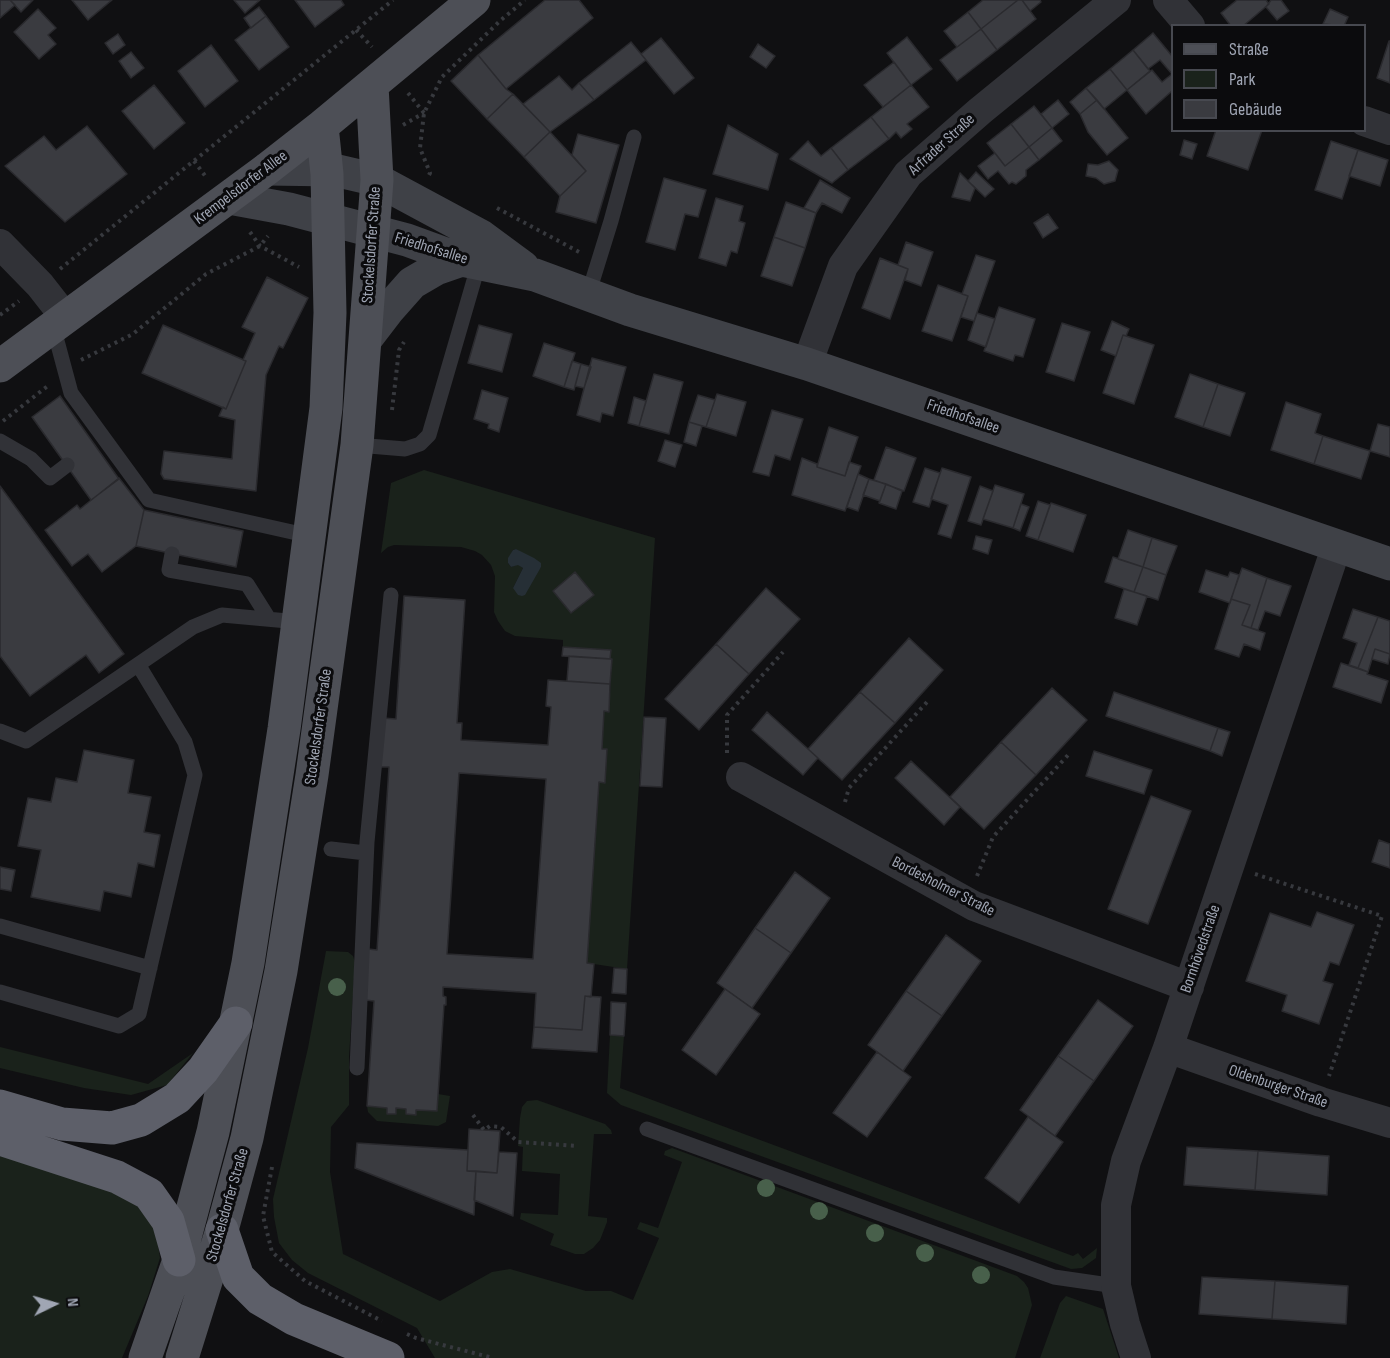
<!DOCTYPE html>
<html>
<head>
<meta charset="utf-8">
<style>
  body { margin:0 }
  #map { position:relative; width:1390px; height:1358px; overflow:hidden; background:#101012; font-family:"Sofia Sans Condensed",sans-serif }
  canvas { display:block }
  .legend { position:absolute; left:1171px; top:24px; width:195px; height:108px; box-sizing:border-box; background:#0b0b0d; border:2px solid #474950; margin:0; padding:8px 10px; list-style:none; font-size:18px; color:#a0a6b4 }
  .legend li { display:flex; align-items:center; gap:12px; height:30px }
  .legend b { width:30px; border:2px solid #474950 }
  .north { position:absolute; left:24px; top:1274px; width:60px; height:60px; -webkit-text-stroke:4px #0b0b0d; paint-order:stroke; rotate:85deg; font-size:16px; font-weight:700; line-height:24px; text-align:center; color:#a0a6b4 }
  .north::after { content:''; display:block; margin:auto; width:21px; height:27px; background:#a0a6b4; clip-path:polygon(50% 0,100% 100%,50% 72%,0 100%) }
</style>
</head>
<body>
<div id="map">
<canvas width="1390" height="1358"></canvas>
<ul class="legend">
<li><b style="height:8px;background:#4d4f56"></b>Straße</li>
<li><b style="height:16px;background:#1a221b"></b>Park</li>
<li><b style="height:16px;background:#3a3b40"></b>Gebäude</li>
</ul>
<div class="north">N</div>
</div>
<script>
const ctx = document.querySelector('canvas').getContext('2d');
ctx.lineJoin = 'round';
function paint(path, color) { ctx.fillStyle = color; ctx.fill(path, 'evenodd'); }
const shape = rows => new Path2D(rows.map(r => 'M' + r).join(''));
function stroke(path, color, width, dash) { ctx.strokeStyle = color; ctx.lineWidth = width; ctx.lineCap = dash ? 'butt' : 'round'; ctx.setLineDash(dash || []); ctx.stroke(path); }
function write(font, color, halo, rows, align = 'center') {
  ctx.font = font + ' "Sofia Sans Condensed",sans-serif'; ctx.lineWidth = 6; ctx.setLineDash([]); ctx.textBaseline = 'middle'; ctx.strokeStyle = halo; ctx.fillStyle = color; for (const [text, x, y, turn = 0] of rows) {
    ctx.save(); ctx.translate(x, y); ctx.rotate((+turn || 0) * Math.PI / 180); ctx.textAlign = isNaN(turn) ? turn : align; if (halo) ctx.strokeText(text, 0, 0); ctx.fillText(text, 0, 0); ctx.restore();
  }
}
const green = shape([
  [424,470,655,538,627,969,587,963,599,782,605,782,607,750,602,749,604,711,609,711,612,660,610,659,611,650,563,647,563,640,515,636,505,631,498,621,494,612,495,576,491,565,482,555,475,551,461,547,394,545,388,547,381,553,391,483],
  [516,549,541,567,513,588,523,568,518,564,511,567,508,563,513,550],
  [326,951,348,952,353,956,355,962,349,1057,349,1105,331,1127,330,1172,343,1254,440,1301,492,1272,510,1269,586,1291,611,1291,633,1300,659,1238,637,1229,640,1222,658,1228,682,1162,664,1155,665,1151,672,1148,1017,1276,1024,1282,1028,1288,1032,1305,1015,1358,435,1358,417,1328,308,1273,292,1260,279,1243,274,1217,273,1199,308,1048],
  [610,1035,624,1036,620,1088,1073,1256,1078,1253,1083,1259,1097,1248,1096,1258,1082,1268,1071,1269,621,1105,607,1093],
  [0,1047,148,1084,193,1053,167,1085,131,1095,84,1088,0,1068],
  [438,1094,450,1096,446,1122,438,1126,377,1121,368,1112,367,1106,387,1108,387,1114,396,1114,396,1108,406,1109,406,1114,416,1115,416,1110],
  [537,1100,605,1124,611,1130,612,1134,594,1134,588,1216,607,1218,607,1222,600,1240,593,1248,584,1254,575,1254,550,1245,554,1234,520,1219,521,1213,558,1215,560,1174,522,1171,523,1147,518,1146,520,1118,522,1107,527,1101],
  [0,1155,126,1196,146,1213,156,1230,160,1258,148,1296,122,1358,0,1358],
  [1066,1296,1103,1309,1119,1358,1040,1358,1060,1303]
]);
const water = shape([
  [516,549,534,558,541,563,541,567,525,595,522,596,518,595,513,588,523,568,518,565,511,567,508,563,508,558,513,550]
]);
const building = shape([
  [0,0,10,0,15,5,0,18,0,0],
  [10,0,33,0,21,12,10,0],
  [72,0,112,0,88,20,72,0],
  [234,0,260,0,245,13,234,0],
  [295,0,341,0,344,5,315,27,295,0],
  [545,0,579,0,593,18,506,89,478,55,545,0],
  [983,0,1018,0,981,29,968,12,983,0],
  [1018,0,1022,0,1036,19,997,50,981,29,1018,0],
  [1022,0,1040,0,1041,2,1030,11,1022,0],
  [1237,0,1266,0,1269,4,1243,26,1231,26,1221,13,1237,0],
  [1271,0,1281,0,1289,11,1277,20,1266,7,1271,0],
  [259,7,266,16,251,28,244,18,259,7],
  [38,9,56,28,48,35,56,44,39,59,14,32,38,9],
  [1330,9,1348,17,1344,26,1323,24,1330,9],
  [968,12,981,29,957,47,944,31,968,12],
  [266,16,289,47,259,70,235,40,266,16],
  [981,29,997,50,957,81,940,60,981,29],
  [1153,33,1172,56,1172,91,1146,114,1127,90,1152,70,1162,82,1172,74,1160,60,1148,69,1133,50,1153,33],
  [118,34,125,45,113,54,105,43,118,34],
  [907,37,932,69,911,85,887,53,907,37],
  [661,38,694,78,674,94,641,54,661,38],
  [1389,41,1390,41,1390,83,1377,78,1389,41],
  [631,42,646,60,594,100,579,83,631,42],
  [758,44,775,56,766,68,750,57,758,44],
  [211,45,238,81,205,107,178,71,211,45],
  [1133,50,1150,71,1127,90,1110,69,1133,50],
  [131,52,144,68,131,78,119,61,131,52],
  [478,55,506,89,513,94,487,119,451,81,478,55],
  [894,62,911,85,883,107,864,85,894,62],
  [1110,69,1127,90,1104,109,1086,88,1110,69],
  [559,76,572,90,579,83,594,100,550,132,523,104,559,76],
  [154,85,185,123,154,149,122,111,154,85],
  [911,85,929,107,907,124,912,129,901,138,896,132,889,139,871,117,911,85],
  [1086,88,1097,100,1080,114,1070,102,1086,88],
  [513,94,550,132,524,157,487,119,513,94],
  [1058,100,1069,114,1052,128,1041,114,1058,100],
  [1097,100,1128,138,1107,155,1088,132,1080,114,1097,100],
  [1034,106,1052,128,1029,147,1011,124,1034,106],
  [871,117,889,139,848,170,831,148,871,117],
  [1011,124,1029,147,1005,166,987,143,1011,124],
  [728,125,778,154,768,190,713,174,728,125],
  [87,126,127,174,65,222,5,166,44,136,56,150,87,126],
  [1052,128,1062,141,1039,160,1029,147,1052,128],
  [1216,130,1262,130,1248,170,1207,156,1216,130],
  [550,132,586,171,560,196,524,157,550,132],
  [578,134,619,145,596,223,556,212,560,196,586,171,572,155,578,134],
  [1184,140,1197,144,1192,159,1180,155,1184,140],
  [808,141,821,156,831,148,848,170,832,183,790,159,808,141],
  [1331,141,1358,150,1342,199,1315,190,1331,141],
  [1029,147,1039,160,1026,170,1026,176,1016,184,1012,182,1009,184,998,171,988,179,978,166,995,153,1005,166,1029,147],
  [1358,150,1388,160,1380,186,1349,176,1358,150],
  [1109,161,1118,170,1115,181,1104,184,1096,178,1086,176,1088,164,1098,165,1109,161],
  [976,172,994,189,985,197,968,181,976,172],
  [960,173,975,188,970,201,952,197,960,173],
  [664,178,706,190,698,217,685,214,675,250,646,242,664,178],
  [820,180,850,198,842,213,822,203,816,213,804,208,820,180],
  [716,198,743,206,739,221,745,223,737,253,731,251,726,266,699,258,716,198],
  [786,202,816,213,805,248,774,237,786,202],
  [1048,214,1058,228,1043,238,1034,223,1048,214],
  [774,237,805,248,792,286,761,276,774,237],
  [906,242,933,252,921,286,905,280,908,269,898,265,906,242],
  [976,255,995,261,974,321,961,317,968,296,962,294,976,255],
  [880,258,908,269,890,319,862,308,880,258],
  [267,277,308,298,283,348,279,346,266,375,256,491,164,479,161,474,164,451,232,459,235,420,219,416,223,407,226,409,246,361,243,360,255,333,242,327,267,277],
  [938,285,968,296,952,341,922,331,938,285],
  [999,307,1035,319,1023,357,1015,355,1013,361,984,351,999,307],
  [977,313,995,319,986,347,968,340,977,313],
  [1112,321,1129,329,1126,336,1123,335,1116,356,1101,350,1112,321],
  [1062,323,1090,332,1074,381,1046,372,1062,323],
  [163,325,246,361,226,409,142,373,163,325],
  [479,325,512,334,502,372,468,363,479,325],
  [1123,335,1154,345,1134,404,1103,393,1123,335],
  [544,343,575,353,564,387,533,376,544,343],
  [592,358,626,367,613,416,602,413,600,422,577,415,592,358],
  [572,361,581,364,574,390,564,387,572,361],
  [581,364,591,367,584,388,575,386,581,364],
  [654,374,683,382,669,434,639,426,654,374],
  [1190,374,1218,384,1203,427,1175,417,1190,374],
  [1218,384,1245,393,1230,436,1203,427,1218,384],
  [482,390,508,398,499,432,488,428,489,424,474,419,482,390],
  [717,394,746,402,736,436,706,427,717,394],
  [698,395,715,400,706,427,689,422,698,395],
  [60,396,119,479,91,500,32,417,60,396],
  [634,397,646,401,639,426,628,423,634,397],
  [1286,402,1321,414,1315,433,1323,436,1314,464,1271,450,1286,402],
  [772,410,803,419,790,460,775,455,769,476,753,472,772,410],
  [689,422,702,426,696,446,684,442,689,422],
  [1378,424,1390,427,1390,457,1370,451,1378,424],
  [829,427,858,437,845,476,817,467,829,427],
  [1323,436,1370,451,1361,479,1314,464,1323,436],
  [665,440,682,445,675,467,658,461,665,440],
  [886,447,916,458,904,491,874,480,886,447],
  [802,458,817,464,817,467,845,476,849,462,861,466,845,511,792,495,802,458],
  [925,468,940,473,929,507,913,502,925,468],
  [942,468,971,477,951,538,938,534,948,505,931,499,942,468],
  [858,474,869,479,858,511,847,507,858,474],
  [119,478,144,510,136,546,102,572,88,554,72,566,45,530,77,505,80,509,119,478],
  [869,479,886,484,880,501,863,495,869,479],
  [886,484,902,491,896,509,879,503,886,484],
  [995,485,1024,494,1013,528,983,519,995,485],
  [0,486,124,654,99,673,86,655,30,696,0,656,0,486],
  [980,486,993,491,981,525,968,521,980,486],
  [1038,501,1050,505,1038,540,1026,536,1038,501],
  [1051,503,1086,515,1073,552,1038,540,1051,503],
  [1021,504,1029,507,1020,531,1013,528,1021,504],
  [144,510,243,531,236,567,136,546,144,510],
  [1128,530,1152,538,1143,567,1118,559,1128,530],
  [976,536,992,540,988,554,973,549,976,536],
  [1152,538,1177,546,1166,575,1143,567,1152,538],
  [1113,557,1143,567,1134,592,1105,582,1113,557],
  [1143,567,1166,575,1158,600,1134,592,1143,567],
  [1242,568,1267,578,1251,628,1242,625,1250,605,1231,599,1242,568],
  [1206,570,1228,577,1230,572,1239,575,1230,603,1199,592,1206,570],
  [575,572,594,595,571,613,553,591,575,572],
  [1267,578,1291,586,1280,616,1265,611,1258,630,1251,628,1267,578],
  [766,588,800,619,749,674,716,644,766,588],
  [1124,589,1147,596,1137,625,1115,618,1124,589],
  [404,596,465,600,457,723,462,723,461,740,548,745,551,707,546,706,548,680,610,684,609,712,604,711,602,749,607,749,605,783,599,782,587,963,594,964,591,997,585,996,582,1030,534,1027,536,993,443,987,443,996,446,997,446,1005,444,1005,437,1111,416,1110,416,1115,406,1114,406,1109,396,1108,396,1114,387,1114,387,1108,367,1106,374,1001,365,1000,368,949,377,950,389,767,379,767,383,718,396,719,404,596],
  [459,773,546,779,533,959,447,954,459,773],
  [1231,599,1250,605,1242,625,1265,633,1260,650,1244,644,1239,657,1215,649,1231,599],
  [1353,609,1378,617,1358,668,1349,665,1357,643,1343,638,1353,609],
  [1378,617,1390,621,1390,654,1375,649,1368,672,1358,668,1378,617],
  [909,638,943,670,895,723,860,692,909,638],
  [716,644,749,674,699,730,665,699,716,644],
  [563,647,611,650,610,659,562,656,563,647],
  [1375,649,1390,654,1388,664,1372,659,1375,649],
  [569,656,612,659,610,684,567,681,569,656],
  [1341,663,1368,672,1367,674,1388,681,1381,703,1333,687,1341,663],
  [1052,688,1087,720,1036,775,1001,742,1052,688],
  [860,692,895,723,842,780,808,749,860,692],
  [1114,692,1218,728,1210,751,1106,716,1114,692],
  [767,712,818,758,803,775,752,730,767,712],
  [644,717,666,718,662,787,640,786,644,717],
  [1218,728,1230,732,1222,756,1210,751,1218,728],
  [1001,742,1036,775,984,829,950,797,1001,742],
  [84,750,134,760,128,793,151,797,144,832,160,835,154,867,138,863,131,897,104,891,100,911,31,897,41,850,18,846,28,798,51,802,56,778,77,782,84,750],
  [1094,751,1152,770,1144,794,1086,776,1094,751],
  [911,761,960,807,944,825,895,778,911,761],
  [1151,796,1191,811,1148,924,1108,909,1151,796],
  [1379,840,1390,844,1390,868,1372,862,1379,840],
  [0,867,15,870,11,891,0,889,0,867],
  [795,872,830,898,791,953,755,928,795,872],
  [1317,912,1354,925,1339,965,1330,962,1323,981,1333,984,1319,1024,1282,1011,1287,995,1246,981,1270,913,1311,927,1317,912],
  [755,928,791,953,752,1008,717,983,755,928],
  [946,935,981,961,942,1016,906,991,946,935],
  [614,968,627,969,626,994,612,993,614,968],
  [725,989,760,1014,716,1075,682,1050,725,989],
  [906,991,942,1016,903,1071,868,1045,906,991],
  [585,996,601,997,597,1052,532,1048,534,1027,582,1030,585,996],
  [1098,1000,1133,1026,1094,1081,1058,1056,1098,1000],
  [611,1002,626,1003,624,1036,610,1035,611,1002],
  [877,1052,911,1077,867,1137,833,1113,877,1052],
  [1058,1056,1094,1081,1055,1136,1020,1110,1058,1056],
  [1028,1117,1063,1142,1019,1203,985,1178,1028,1117],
  [469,1129,500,1131,497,1173,467,1171,469,1129],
  [357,1143,468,1150,467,1171,476,1171,474,1215,355,1168,357,1143],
  [1187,1147,1258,1151,1255,1190,1184,1185,1187,1147],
  [1258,1151,1329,1156,1327,1195,1255,1190,1258,1151],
  [499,1152,517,1153,513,1216,474,1200,476,1171,497,1173,499,1152],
  [1202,1277,1275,1281,1272,1319,1199,1314,1202,1277],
  [1275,1281,1348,1286,1346,1324,1272,1319,1275,1281]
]);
const path = shape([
  [356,30,372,47],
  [408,93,424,113],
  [403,125,424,113],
  [194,161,206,177],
  [429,175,430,173,420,148,424,113,442,77,501,20,525,0],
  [497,208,581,253],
  [250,232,260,246,299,267],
  [60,269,393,0],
  [0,315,19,301],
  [81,360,133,334,206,274,260,246,268,236],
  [392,410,399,350,404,342],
  [3,421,49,385],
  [727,753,727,715,783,652],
  [845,802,849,788,927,702],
  [1255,874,1382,916,1329,1076],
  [977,876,993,837,1069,754],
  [473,1115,484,1130,490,1126,501,1127,518,1142,578,1146],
  [272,1167,263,1216,272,1252,305,1281,382,1321],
  [407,1334,416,1338,493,1358]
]);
const lane = shape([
  [588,295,611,221,634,137],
  [53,326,71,393,149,500,310,536],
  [0,441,31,459,50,478,67,465],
  [357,445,405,449,420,444,429,435,479,263],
  [172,554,169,570,247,584,269,619],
  [0,731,26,741,193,627,222,615,299,622],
  [331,849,366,853],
  [0,926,150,968],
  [0,992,119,1026,139,1014,195,775,185,742,139,666],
  [357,1068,367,842,391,595],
  [647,1129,1054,1277,1116,1286]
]);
const street = shape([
  [1168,0,1190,26],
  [1364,121,1390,130],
  [0,244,40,285,65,317],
  [807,364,843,266,908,174,980,111,1116,0],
  [741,777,974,906,1189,987],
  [1168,1048,1321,1102,1390,1123],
  [1136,1358,1125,1324,1116,1286,1116,1205,1126,1161,1168,1048,1337,545]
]);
const secondary = shape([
  [267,169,334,170,377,180,481,236,523,267],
  [229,198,289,209,407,240,462,260,535,275,630,310,807,364,1390,564],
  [366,339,389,309,412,283,436,269,462,260]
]);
const primary = shape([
  [0,366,267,169,322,126,474,0],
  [145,1358,179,1260,213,1132,248,963,284,729,326,408,330,313,327,174,322,126],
  [182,1358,222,1230,247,1138,281,971,312,775,357,445,377,180,372,85]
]);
const highway = shape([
  [0,1106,62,1124,112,1128,141,1120,177,1098,203,1070,236,1023],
  [0,1139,117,1177,149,1194,168,1221,179,1260],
  [222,1230,238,1277,260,1299,294,1319,388,1358]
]);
const trees = [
  [337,987],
  [766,1188],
  [819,1211],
  [875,1233],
  [925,1253],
  [981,1275]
];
const streetNames = [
  ["Arfrader Straße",942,145,-42],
  ["Krempelsdorfer Allee",241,188,-37],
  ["Stockelsdorfer Straße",372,245,-86],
  ["Friedhofsallee",431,249,17],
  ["Friedhofsallee",963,417,19],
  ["Stockelsdorfer Straße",319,727,-82],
  ["Bordesholmer Straße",943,887,27],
  ["Bornhövedstraße",1201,949,-71],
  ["Oldenburger Straße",1278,1087,19],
  ["Stockelsdorfer Straße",228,1205,-74]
];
paint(green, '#1a221b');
paint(water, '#262f36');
paint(building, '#3a3b40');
stroke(building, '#2a2a2e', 1.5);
stroke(path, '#37393e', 4, [3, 4.5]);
stroke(lane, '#313237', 15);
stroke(street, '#313237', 30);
stroke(secondary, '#3f4147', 33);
stroke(primary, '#4d4f56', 33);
stroke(highway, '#5d5f69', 33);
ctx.fillStyle = '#48604b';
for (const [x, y] of trees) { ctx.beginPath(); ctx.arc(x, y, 9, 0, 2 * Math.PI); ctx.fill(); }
write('16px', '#a0a6b4', '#0b0b0d', streetNames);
</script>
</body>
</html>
